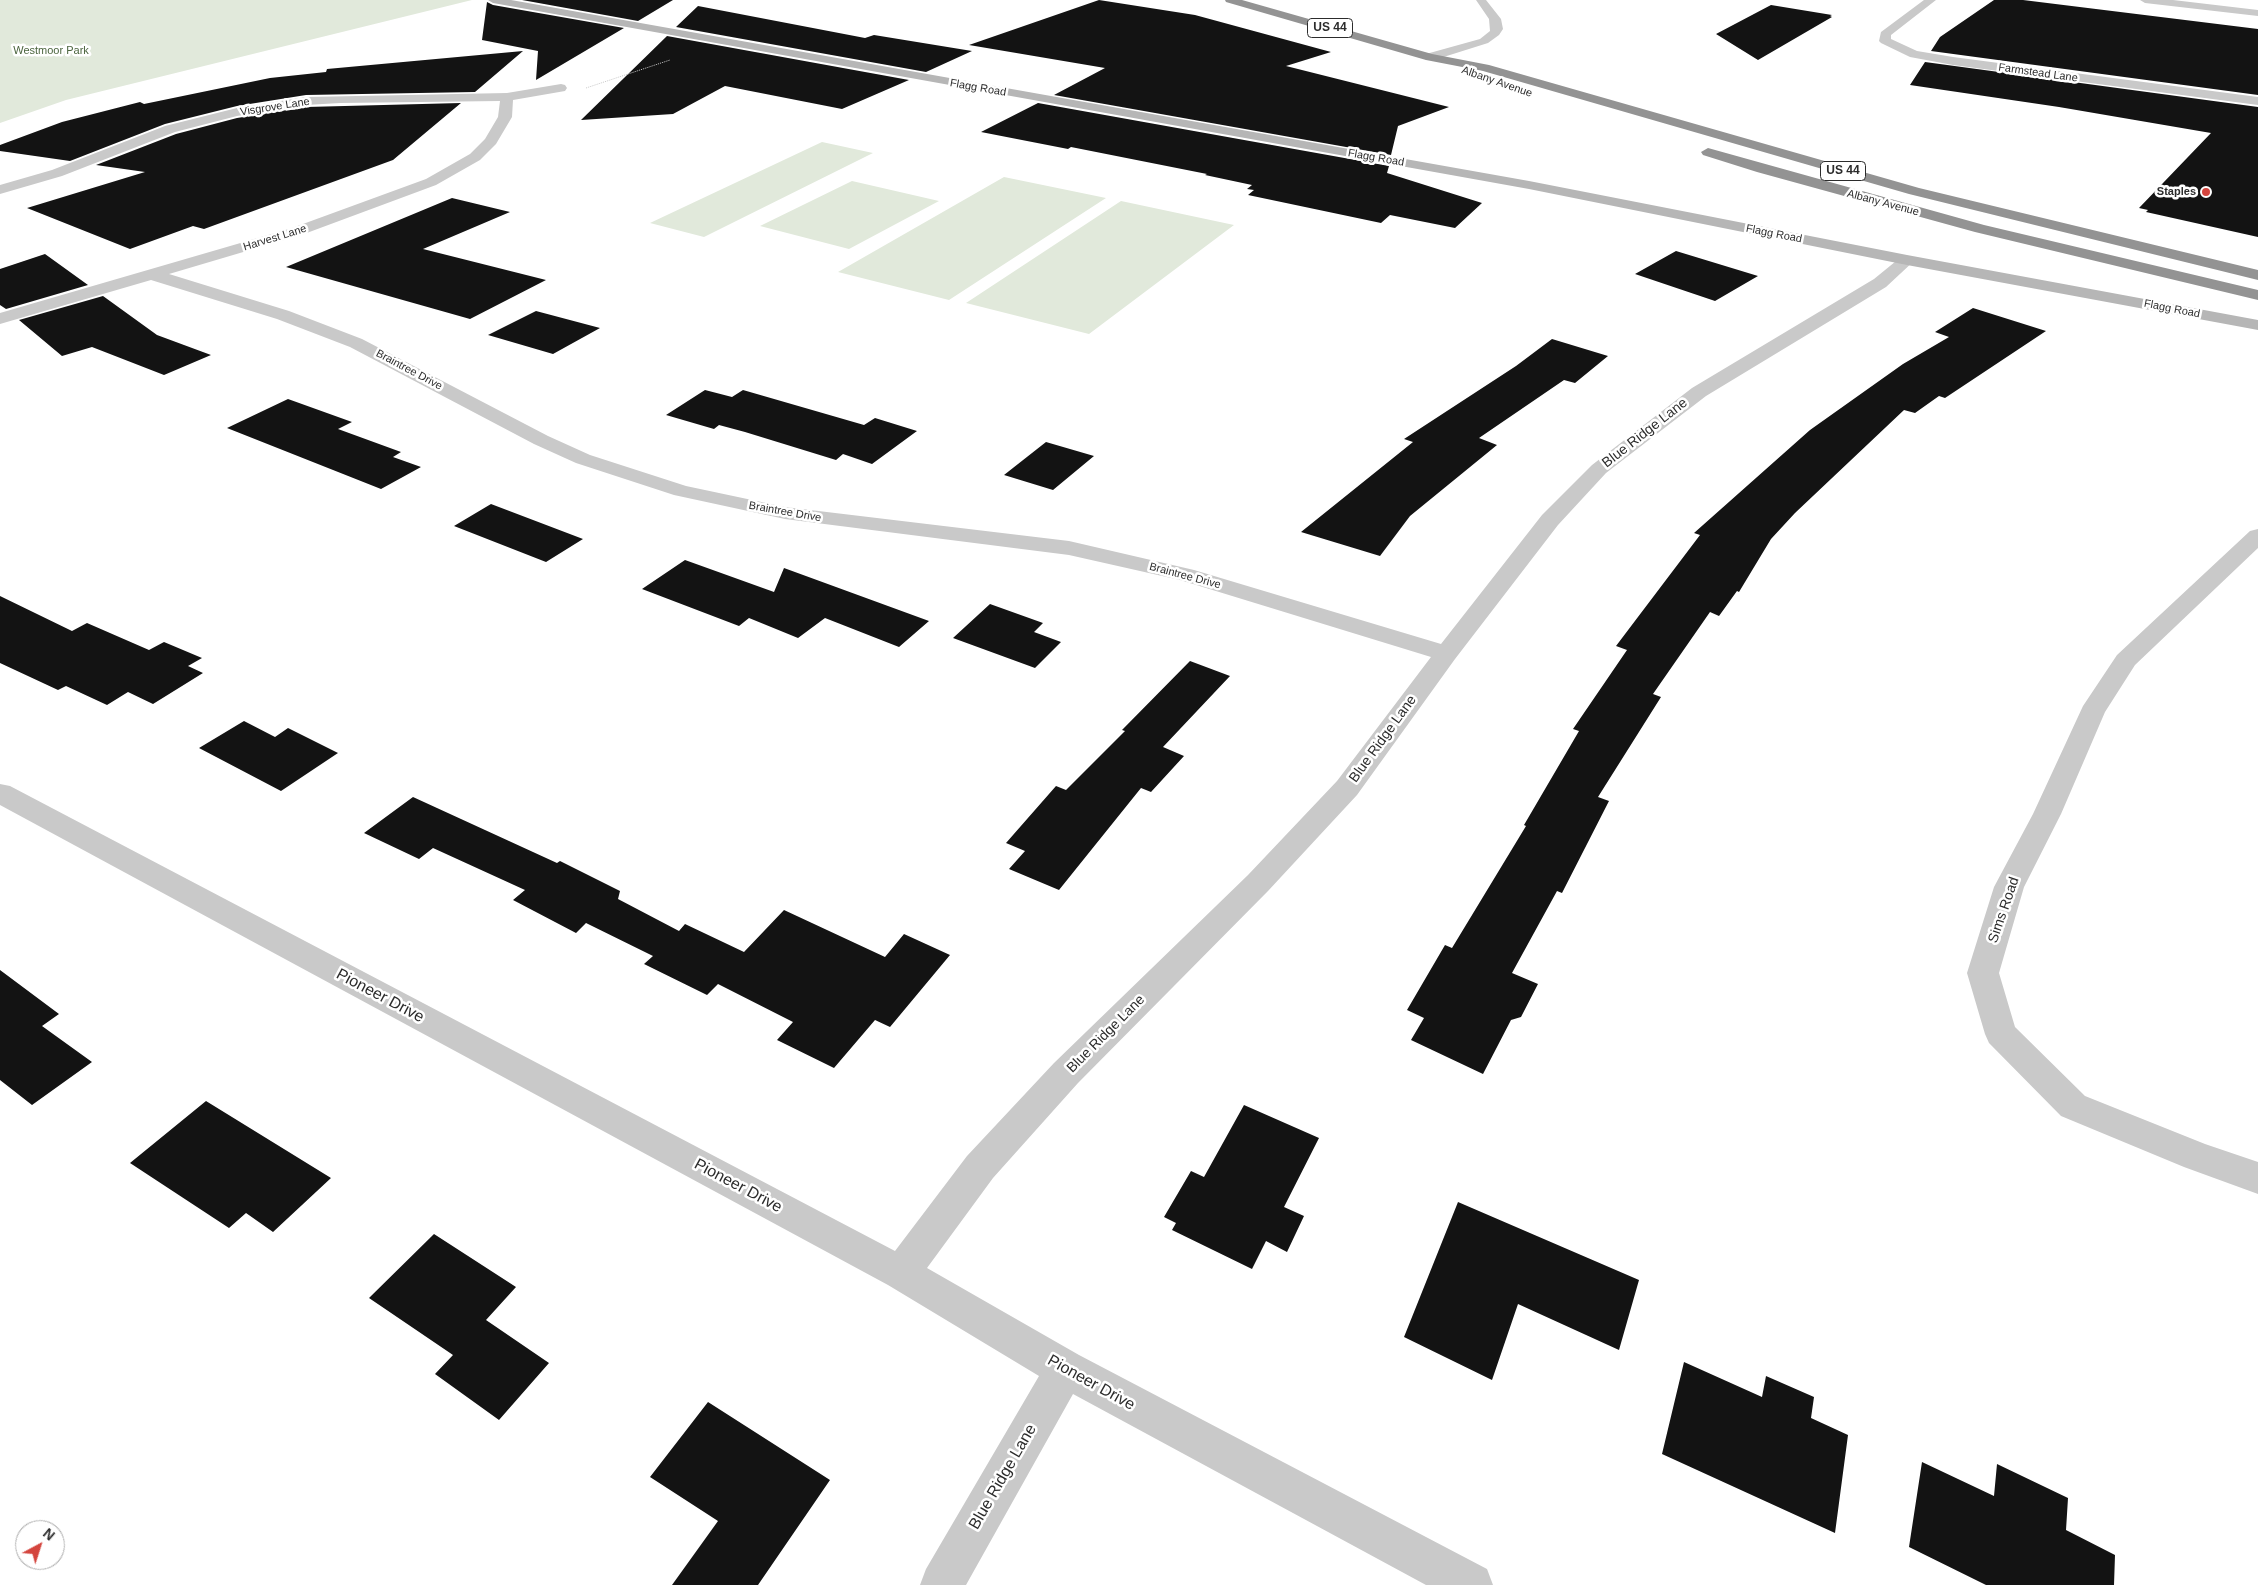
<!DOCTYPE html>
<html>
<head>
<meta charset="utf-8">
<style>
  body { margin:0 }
  #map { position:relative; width:2258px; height:1585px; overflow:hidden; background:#fff; font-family:Arial,sans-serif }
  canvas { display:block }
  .north { position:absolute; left:15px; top:1520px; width:50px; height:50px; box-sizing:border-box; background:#fff; border:1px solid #ababab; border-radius:50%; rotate:40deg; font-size:14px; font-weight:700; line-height:20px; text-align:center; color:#2c2c2c }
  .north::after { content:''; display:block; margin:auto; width:18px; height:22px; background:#d4453e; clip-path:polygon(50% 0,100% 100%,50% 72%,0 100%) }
</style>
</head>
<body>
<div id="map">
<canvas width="2258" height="1585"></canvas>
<div class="north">N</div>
</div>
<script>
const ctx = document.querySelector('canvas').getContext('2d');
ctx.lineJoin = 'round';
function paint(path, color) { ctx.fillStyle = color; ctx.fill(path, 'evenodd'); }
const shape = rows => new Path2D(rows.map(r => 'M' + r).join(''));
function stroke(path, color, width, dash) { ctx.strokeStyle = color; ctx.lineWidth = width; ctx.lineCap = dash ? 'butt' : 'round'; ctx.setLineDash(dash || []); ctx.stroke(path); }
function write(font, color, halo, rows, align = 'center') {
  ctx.font = font + ' Arial,sans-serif'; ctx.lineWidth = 5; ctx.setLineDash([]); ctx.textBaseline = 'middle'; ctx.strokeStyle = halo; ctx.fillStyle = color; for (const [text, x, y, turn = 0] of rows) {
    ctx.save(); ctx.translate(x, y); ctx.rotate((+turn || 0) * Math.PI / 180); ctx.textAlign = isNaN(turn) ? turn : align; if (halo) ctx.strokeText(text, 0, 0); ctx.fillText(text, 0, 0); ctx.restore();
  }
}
const green = shape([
  [0,0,472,0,66,100,0,123],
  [822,142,873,153,704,237,650,223],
  [1004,177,1106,198,949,300,838,272],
  [852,181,939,201,849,249,760,226],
  [1121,201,1234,225,1089,334,966,303]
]);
const building = shape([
  [522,0,673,0,638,21],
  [1099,0,1195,15,1331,52,1286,66,1449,107,1398,126,1391,155,1054,95,1105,68,969,45],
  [1994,0,2023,0,2258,29,2258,95,1931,51,1940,37],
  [487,2,493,5,624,28,536,80,538,51,482,40],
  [1771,5,1832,15,1830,16,1832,17,1758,60,1716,34],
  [698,6,865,38,874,35,972,51,926,72,676,27],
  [667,36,909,80,842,109,725,86,673,114,581,120],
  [523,51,475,92,306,95,237,106,165,124,70,161,0,151,0,145,62,122,140,102,144,104,270,78,326,72,327,69],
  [1925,62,2258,107,2258,237,2146,212,2148,210,2139,208,2211,133,2059,107,1910,85],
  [461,103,393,160,204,229,193,226,130,249,27,208,145,172,96,165,176,134,237,118,306,107],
  [1038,103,1389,166,1387,173,1482,203,1455,228,1390,215,1381,223,1248,195,1254,190,1247,189,1252,185,1205,175,1207,174,1071,147,1068,149,981,132],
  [452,198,510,212,423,249,546,280,470,319,286,267],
  [1676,251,1758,276,1715,301,1635,274],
  [45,254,88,285,6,309,0,305,0,269],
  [103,296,157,335,211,355,164,375,92,347,62,356,19,320],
  [1973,308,2046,331,1945,398,1939,396,1915,413,1904,410,1795,513,1771,539,1739,592,1737,591,1719,616,1710,612,1653,694,1661,697,1598,797,1609,801,1562,893,1557,891,1512,973,1538,984,1521,1017,1511,1020,1483,1074,1411,1040,1424,1018,1407,1010,1445,945,1452,948,1526,826,1524,825,1579,731,1573,729,1627,650,1616,646,1700,535,1694,533,1810,430,1903,364,1949,337,1935,332],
  [536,311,600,328,553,354,488,335],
  [1552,339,1608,356,1575,383,1564,380,1479,438,1497,445,1410,516,1380,556,1301,532,1413,442,1404,439,1516,366],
  [705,390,732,397,743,390,864,425,875,418,917,431,872,464,843,454,836,460,745,432,719,425,714,429,666,415],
  [288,399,352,422,338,429,401,452,393,457,421,467,381,489,227,428],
  [1046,442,1094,456,1053,490,1004,475],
  [491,504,583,539,546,562,454,526],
  [685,560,774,592,784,568,929,621,899,647,825,618,798,638,749,618,739,626,642,589],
  [0,596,72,631,87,623,149,650,164,642,202,658,188,666,203,673,153,704,128,692,107,705,66,686,58,690,0,663],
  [990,604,1043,623,1034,632,1061,642,1035,668,953,638],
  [1190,661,1230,676,1163,747,1184,756,1151,792,1141,788,1059,890,1009,869,1025,851,1006,843,1056,786,1066,790,1125,731,1122,730],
  [244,721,275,737,288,728,338,753,281,791,199,748],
  [413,797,557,863,560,861,620,891,618,899,679,931,685,924,744,952,784,910,885,957,904,934,950,955,890,1027,875,1020,834,1068,777,1040,793,1022,718,984,707,995,644,964,653,956,586,923,576,933,513,900,525,890,433,848,419,859,364,833],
  [0,970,59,1014,42,1026,92,1062,32,1105,0,1080],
  [206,1101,331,1178,273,1232,246,1213,229,1228,130,1163],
  [1244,1105,1319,1138,1284,1207,1304,1216,1287,1252,1266,1241,1252,1269,1172,1230,1176,1223,1164,1217,1191,1171,1204,1177],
  [1458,1202,1639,1280,1619,1350,1518,1304,1492,1380,1404,1337],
  [434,1234,516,1287,486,1320,549,1363,499,1420,435,1374,453,1355,369,1298],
  [1684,1362,1762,1397,1766,1376,1814,1397,1811,1418,1848,1435,1835,1533,1662,1454],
  [708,1402,830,1480,758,1585,672,1585,718,1521,650,1477],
  [1922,1462,1994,1496,1997,1464,2068,1498,2066,1530,2115,1555,2114,1585,1986,1585,1909,1547]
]);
const path = shape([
  [586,88,670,60]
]);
const street = shape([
  [1476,0,1486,0,1501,19,1503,29,1499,35,1488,43,1434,60,1426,60,1424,57,1426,54,1480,39,1490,31,1489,19,1476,0],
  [1924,0,1936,0,1891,35,1891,39,1917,51,1953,57,2258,97,2258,105,1953,65,1910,57,1881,43,1879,41,1881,32,1924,0],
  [2140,0,2173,0,2258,10,2258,16,2145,3,2140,0],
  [561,84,565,85,567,88,565,91,513,100,512,117,496,144,480,160,436,185,304,234,169,274,289,311,362,339,548,436,590,455,686,486,785,507,1069,541,1194,570,1441,644,1542,515,1592,465,1692,388,1874,279,1901,257,1913,257,1915,260,1886,287,1706,396,1606,473,1558,525,1455,659,1357,795,1268,891,1078,1083,993,1178,927,1268,1079,1355,1487,1569,1493,1585,1426,1585,1073,1394,966,1585,920,1585,926,1569,1039,1376,888,1285,0,805,0,784,10,786,895,1251,967,1156,1054,1063,1248,875,1337,781,1431,657,1180,580,1069,555,785,519,674,495,576,463,534,444,350,347,277,319,151,280,0,324,0,313,292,228,426,179,470,154,485,139,498,117,500,101,340,103,306,105,237,116,175,132,62,176,0,194,0,185,52,170,165,126,237,108,306,97,507,93,561,84],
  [2258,529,2258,548,2135,665,2105,712,2061,814,2024,887,1999,973,2015,1027,2085,1096,2205,1144,2258,1162,2258,1194,2184,1167,2061,1116,1989,1043,1985,1034,1967,973,1994,887,2033,814,2083,706,2117,655,2250,531,2258,529]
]);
const secondary = shape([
  [488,0,511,0,1529,181,1907,255,2258,320,2258,330,1907,265,1529,189,493,3,488,0]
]);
const highway = shape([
  [1225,0,1242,0,1432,54,1489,65,1919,188,2258,270,2258,280,1909,194,1483,71,1426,60,1226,2,1225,0],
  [1708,148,1984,225,2258,290,2258,300,1975,232,1757,172,1703,155,1701,152,1708,148]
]);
const markers = [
  [2206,192,5,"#d4453e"]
];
const farParknames = [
  ["Westmoor Park",51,51]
];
const farStreetnames = [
  ["Farmstead Lane",2038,73,8],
  ["Albany Avenue",1497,82,19],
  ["Flagg Road",978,88,10],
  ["Visgrove Lane",275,107,-9],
  ["Flagg Road",1376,158,10],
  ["Albany Avenue",1883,203,15],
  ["Flagg Road",1774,234,11],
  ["Harvest Lane",275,238,-17],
  ["Flagg Road",2172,309,11],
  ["Braintree Drive",409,370,28],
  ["Braintree Drive",785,512,10],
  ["Braintree Drive",1185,576,15]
];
const farPoinames = [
  ["Staples",2196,192]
];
const shields = [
  [1330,28,45],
  [1843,171,45]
];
const shieldNames = [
  ["US 44",1330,28],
  ["US 44",1843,171]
];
const streetNames = [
  ["Blue Ridge Lane",1645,433,-38],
  ["Blue Ridge Lane",1383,739,-54],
  ["Sims Road",2004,910,-71],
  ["Blue Ridge Lane",1106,1034,-45]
];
const nearStreetnames = [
  ["Pioneer Drive",380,996,28],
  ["Pioneer Drive",738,1186,28],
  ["Pioneer Drive",1091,1383,29],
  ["Blue Ridge Lane",1003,1477,-60]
];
paint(green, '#e1e9db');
paint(building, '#131313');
stroke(path, '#c9c9c9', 1, [1, 1]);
paint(street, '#c9c9c9');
paint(secondary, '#b6b6b6');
paint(highway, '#939393');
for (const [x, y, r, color] of markers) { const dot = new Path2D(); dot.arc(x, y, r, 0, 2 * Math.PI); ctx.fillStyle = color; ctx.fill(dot); stroke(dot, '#fff', 2); }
write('11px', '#4b643e', '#fff', farParknames);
write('11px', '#2c2c2c', '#fff', farStreetnames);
write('bold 11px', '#2c2c2c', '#fff', farPoinames, 'right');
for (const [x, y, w] of shields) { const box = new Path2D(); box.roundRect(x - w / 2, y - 9.5, w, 19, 4); ctx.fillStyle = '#fff'; ctx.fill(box); stroke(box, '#2c2c2c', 1); }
write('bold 12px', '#2c2c2c', null, shieldNames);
write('14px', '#2c2c2c', '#fff', streetNames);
write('16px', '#2c2c2c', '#fff', nearStreetnames);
</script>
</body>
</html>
